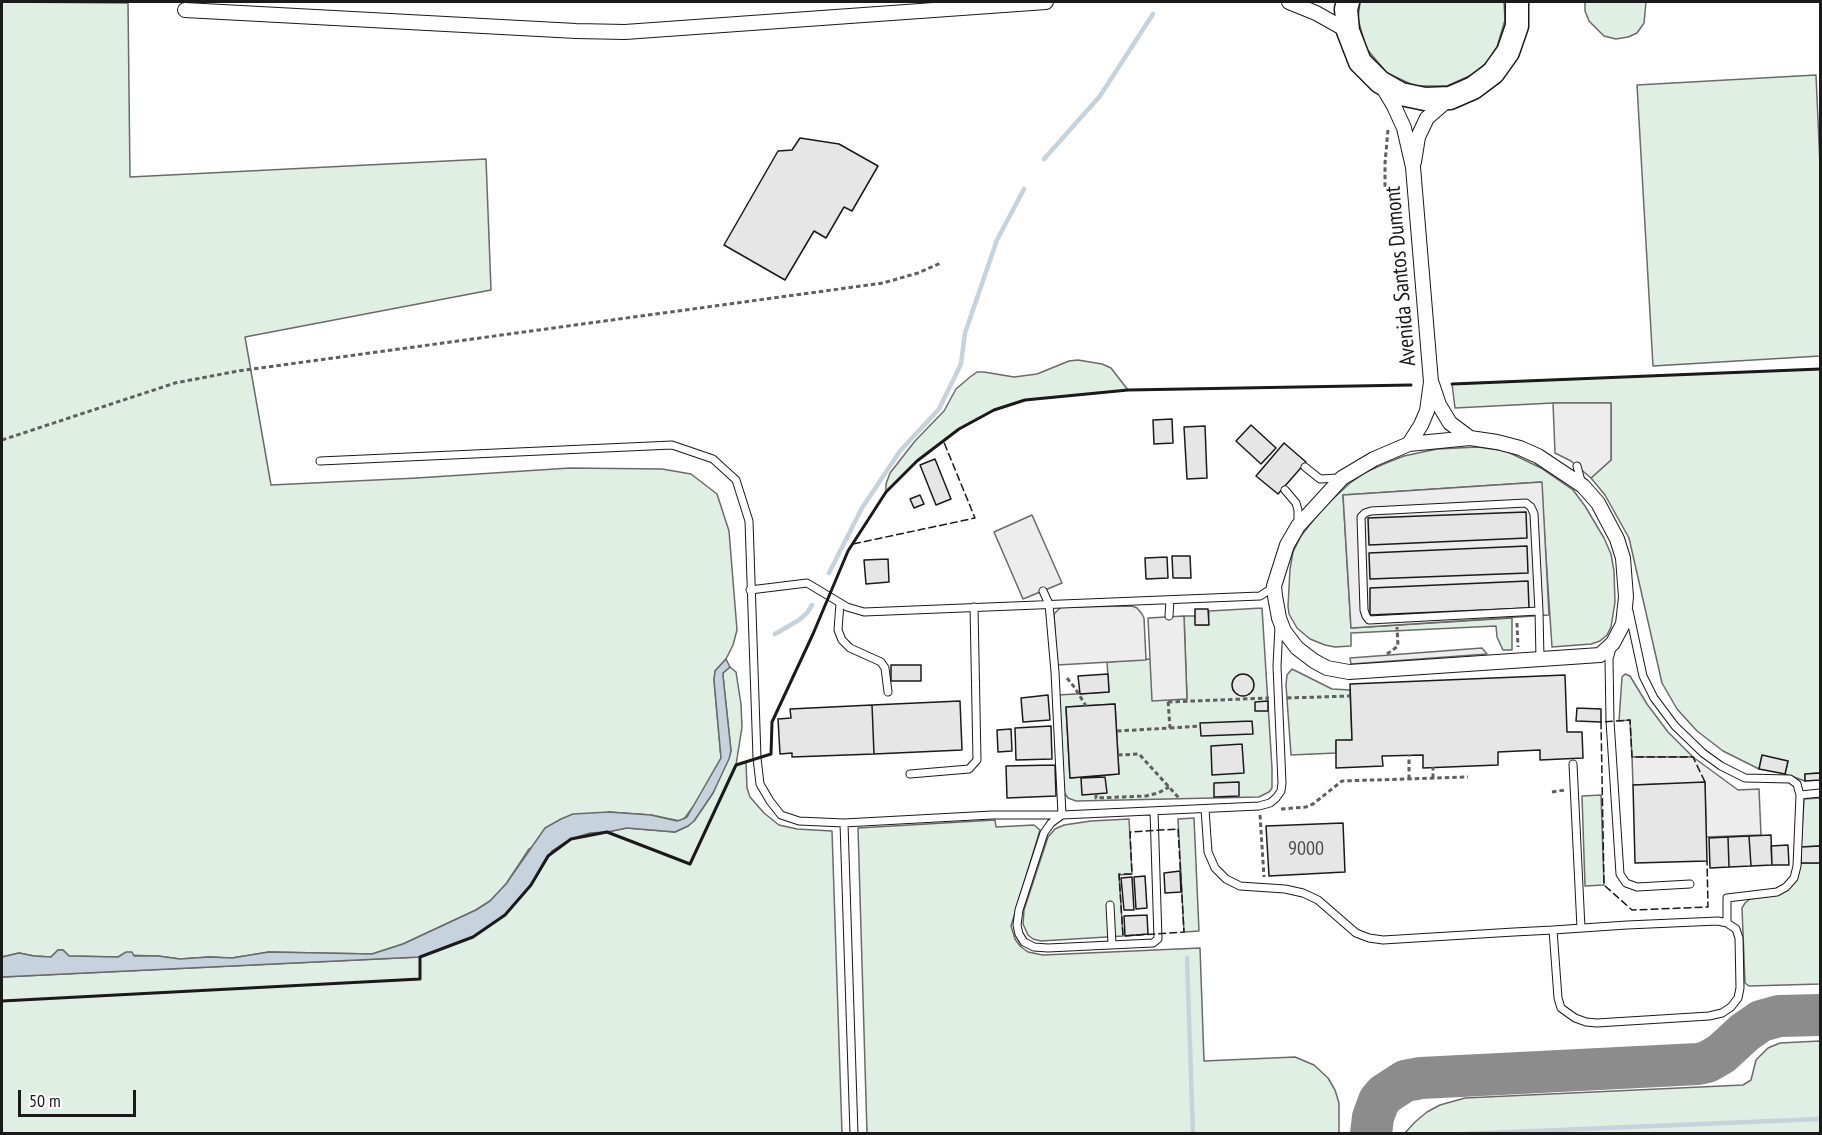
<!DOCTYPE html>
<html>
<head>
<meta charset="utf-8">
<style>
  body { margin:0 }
  #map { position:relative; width:1822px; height:1135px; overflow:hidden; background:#fff; font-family:"PT Sans Narrow",sans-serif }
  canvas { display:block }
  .frame { position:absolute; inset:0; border:3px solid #1a1a1a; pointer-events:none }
  .scale { position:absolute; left:18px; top:1090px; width:118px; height:27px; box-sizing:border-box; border:3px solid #1a1a1a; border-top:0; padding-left:8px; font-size:18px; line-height:21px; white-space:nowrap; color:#1a1a1a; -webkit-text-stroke:4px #fff; paint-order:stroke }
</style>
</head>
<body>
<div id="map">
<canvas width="1822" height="1135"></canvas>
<div class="frame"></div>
<div class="scale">50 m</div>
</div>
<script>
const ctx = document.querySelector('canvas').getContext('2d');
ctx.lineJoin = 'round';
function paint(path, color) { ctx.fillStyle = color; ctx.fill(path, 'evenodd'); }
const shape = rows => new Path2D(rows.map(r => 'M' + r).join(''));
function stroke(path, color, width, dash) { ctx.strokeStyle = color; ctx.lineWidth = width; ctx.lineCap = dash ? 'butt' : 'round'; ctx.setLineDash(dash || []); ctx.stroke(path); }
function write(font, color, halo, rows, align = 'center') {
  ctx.font = font + ' "PT Sans Narrow",sans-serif'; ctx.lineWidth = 4.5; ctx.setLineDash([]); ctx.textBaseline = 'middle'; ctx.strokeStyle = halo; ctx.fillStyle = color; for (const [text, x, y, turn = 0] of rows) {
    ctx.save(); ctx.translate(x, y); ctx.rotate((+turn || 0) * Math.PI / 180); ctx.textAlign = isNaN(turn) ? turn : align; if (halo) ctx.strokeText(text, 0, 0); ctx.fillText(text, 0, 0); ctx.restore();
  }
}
const green = shape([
  [2,2,128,3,130,177,486,159,491,290,245,337,271,485,417,478,570,468,662,469,691,474,717,494,729,531,737,630,733,645,726,659,715,671,714,680,721,758,695,804,684,819,680,821,651,815,609,812,529,849,506,884,490,901,476,910,403,944,372,954,269,952,232,958,209,957,180,959,158,956,122,955,118,957,69,956,63,950,58,950,51,957,34,956,19,953,2,957,2,2],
  [1360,2,1504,2,1505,20,1497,47,1488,61,1476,73,1447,86,1415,86,1387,73,1366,48,1358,19,1360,2],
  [1585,2,1646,2,1644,23,1637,33,1628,37,1616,39,1604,36,1589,21,1585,11,1585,2],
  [1816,75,1820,165,1820,356,1653,366,1637,85,1816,75],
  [1078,360,1102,364,1111,368,1128,390,1025,400,994,410,959,429,917,461,886,492,886,484,890,473,915,441,944,411,956,389,970,377,977,372,984,372,1014,377,1037,374,1069,361,1078,360],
  [1820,369,1820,773,1805,774,1805,781,1785,774,1788,761,1762,756,1759,769,1723,751,1697,731,1677,709,1662,683,1629,538,1605,495,1591,478,1611,460,1611,403,1553,403,1455,408,1452,384,1820,369],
  [1478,447,1506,451,1541,468,1573,490,1585,506,1604,538,1611,554,1614,571,1615,602,1611,627,1607,635,1600,641,1591,644,1552,647,1541,482,1343,495,1351,628,1512,618,1512,650,1503,650,1497,637,1496,626,1351,633,1351,646,1335,647,1325,645,1310,639,1297,628,1289,614,1288,606,1290,569,1293,552,1301,536,1323,508,1350,483,1366,472,1386,463,1404,456,1437,449,1478,447],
  [1262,608,1272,768,1272,788,1269,792,1259,797,1076,801,1068,798,1063,791,1058,695,1109,692,1107,662,1150,659,1187,699,1184,616,1195,616,1196,625,1208,625,1209,611,1262,608],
  [1115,704,1119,774,1070,778,1066,707,1115,704],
  [730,667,736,672,741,704,742,727,736,765,746,762,747,788,750,797,764,813,779,825,797,829,832,831,842,1133,2,1133,2,977,420,957,473,937,505,915,531,885,552,851,571,839,590,833,607,832,627,828,675,832,688,826,694,821,713,793,731,751,723,676,723,673,730,667],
  [1292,669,1332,689,1350,690,1352,740,1336,741,1336,753,1291,755,1286,685,1287,675,1292,669],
  [1625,674,1630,676,1647,704,1668,732,1693,757,1632,757,1630,720,1619,721,1622,677,1625,674],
  [1601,795,1604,885,1585,886,1582,796,1601,795],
  [1820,798,1820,846,1801,847,1804,799,1820,798],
  [1194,818,1199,931,1184,932,1178,819,1194,818],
  [1129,819,1132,874,1119,875,1123,936,1041,941,1033,939,1028,935,1023,924,1024,910,1048,837,1055,829,1064,825,1091,821,1129,819],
  [995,820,996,827,1034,825,1040,830,1011,926,1015,939,1020,946,1028,952,1043,955,1200,948,1204,1061,1295,1057,1314,1065,1328,1078,1335,1090,1339,1103,1339,1133,867,1133,858,828,995,820],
  [1801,863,1820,863,1820,984,1749,986,1745,983,1742,908,1745,903,1750,899,1777,895,1797,878,1801,863],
  [1820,1041,1820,1133,1405,1133,1415,1122,1427,1112,1440,1105,1465,1098,1743,1085,1751,1080,1756,1060,1768,1048,1780,1043,1820,1041]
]);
const parking = shape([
  [1553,403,1611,403,1611,460,1591,478,1571,461,1555,453,1553,403],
  [1542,482,1549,615,1351,628,1343,495,1542,482],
  [1032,515,1062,583,1023,599,994,532,1032,515],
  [1132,606,1137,608,1142,614,1144,618,1146,660,1057,665,1054,614,1061,607,1132,606],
  [1184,616,1187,699,1152,701,1148,618,1184,616],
  [1482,648,1487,654,1351,664,1350,658,1482,648],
  [1632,757,1693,757,1738,790,1759,789,1761,835,1706,837,1705,783,1633,785,1632,757]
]);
const water = shape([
  [726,659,730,667,723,673,723,676,731,751,729,759,713,793,694,821,688,826,675,832,627,828,607,832,590,833,571,839,552,851,531,885,505,915,473,937,420,957,2,977,2,957,19,953,34,956,51,957,58,950,63,950,69,956,118,957,126,952,132,952,134,956,158,956,180,959,209,957,232,958,269,952,372,954,403,944,476,910,490,901,506,884,545,828,561,819,573,814,609,812,651,815,677,821,683,819,687,817,721,758,714,680,715,671,726,659]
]);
const stream = shape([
  [1044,159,1100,96,1153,14],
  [829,573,862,508,900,451,939,409,961,364,965,333,997,240,1024,189],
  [775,634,799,620,807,613,812,605],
  [1187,958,1193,1134],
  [1463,1134,1820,1119]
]);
const taxiway = shape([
  [1371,1134,1373,1117,1379,1101,1385,1094,1405,1081,1421,1078,1698,1064,1707,1062,1721,1054,1745,1032,1761,1021,1779,1016,1820,1015]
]);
const building = shape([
  [800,138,839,144,878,166,852,211,844,207,826,238,814,231,785,280,724,245,778,151,792,150,800,138],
  [1172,419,1173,443,1154,444,1153,420,1172,419],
  [1251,425,1276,448,1261,464,1236,441,1251,425],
  [1205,426,1207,478,1187,479,1184,427,1205,426],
  [1284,443,1306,462,1278,494,1256,476,1284,443],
  [935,459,951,499,936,505,920,465,935,459],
  [920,495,924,504,914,508,910,499,920,495],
  [1526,512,1527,538,1369,545,1368,518,1526,512],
  [1527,546,1528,573,1370,579,1369,553,1527,546],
  [1172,556,1190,556,1191,578,1173,578,1172,556],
  [1167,557,1168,578,1146,579,1145,558,1167,557],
  [888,559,889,582,866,584,864,560,888,559],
  [1528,581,1529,608,1370,615,1370,588,1528,581],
  [1195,609,1208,609,1209,625,1195,625,1195,609],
  [891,665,921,665,921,681,891,681,891,665],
  [1108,674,1109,692,1080,694,1078,676,1108,674],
  '1232 685a11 11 0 1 1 22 0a11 11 0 1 1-22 0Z',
  [1565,675,1567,732,1582,732,1583,758,1540,760,1540,750,1498,752,1498,765,1423,768,1423,755,1382,756,1383,766,1336,768,1336,740,1352,740,1350,684,1565,675],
  [1048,695,1050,720,1023,722,1021,698,1048,695],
  [960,701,962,750,874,754,872,705,960,701],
  [1268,701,1268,711,1255,711,1255,702,1268,701],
  [1115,704,1119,774,1070,778,1066,707,1115,704],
  [872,705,874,754,792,757,792,753,780,754,778,719,791,718,790,709,872,705],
  [1577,708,1601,709,1601,722,1576,721,1577,708],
  [1252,721,1253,734,1201,736,1200,723,1252,721],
  [1051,726,1052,759,1016,760,1015,728,1051,726],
  [1011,729,1012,751,998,752,997,730,1011,729],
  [1242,744,1244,773,1212,775,1211,746,1242,744],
  [1762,755,1788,761,1785,774,1759,769,1762,755],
  [1055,765,1056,796,1007,798,1006,766,1055,765],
  [1820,773,1820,780,1805,781,1805,774,1820,773],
  [1105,777,1107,793,1082,795,1081,778,1105,777],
  [1239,782,1239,796,1214,797,1214,783,1239,782],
  [1705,782,1707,861,1635,863,1633,785,1705,782],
  [1343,823,1345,872,1269,876,1266,826,1343,823],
  [1771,835,1772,865,1751,866,1749,836,1771,835],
  [1749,836,1751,866,1729,867,1728,837,1749,836],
  [1728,837,1729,867,1710,868,1709,838,1728,837],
  [1788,845,1789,865,1772,865,1771,846,1788,845],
  [1820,846,1820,863,1801,863,1801,847,1820,846],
  [1180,871,1181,892,1165,893,1164,873,1180,871],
  [1145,876,1147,908,1136,909,1134,877,1145,876],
  [1132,877,1134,910,1124,910,1121,878,1132,877],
  [1147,915,1148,934,1125,936,1124,916,1147,915]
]);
const path = shape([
  [1388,130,1385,163,1385,189,1401,207],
  [2,440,175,383,238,371,883,283,918,273,941,263],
  [1517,623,1518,647],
  [1387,654,1398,646,1397,627],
  [1067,678,1075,688,1086,706],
  [1287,698,1350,696],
  [1168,702,1269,698],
  [1170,728,1200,726],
  [1117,731,1170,728,1168,700],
  [1118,755,1139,754,1179,798],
  [1433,778,1433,767],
  [1409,779,1409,755],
  [1552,792,1565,790],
  [1096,794,1096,798,1146,796,1158,793,1169,787],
  [1281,809,1306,807,1313,804,1342,781,1468,777],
  [1260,815,1264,877]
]);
const lane = shape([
  [320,461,672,445,713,459,736,480,749,521,757,758,760,784,770,801,781,815,799,821,844,823,992,815,1062,815,1259,806,1270,803,1276,798,1281,791,1282,783,1277,666,1279,626],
  [1577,466,1581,481],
  [1305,467,1320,479,1339,478],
  [1285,490,1296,503,1298,510,1298,525],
  [750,590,807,583,847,607,864,612,1260,596,1274,587],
  [1043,591,1049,604,1055,672,1062,815],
  [840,603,838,630,842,640,850,648,881,662,885,668,888,692],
  [1539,611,1369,620,1366,616,1364,610,1361,517,1365,513,1371,511,1526,503,1531,507,1534,514,1539,611,1540,659],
  [1629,611,1643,676,1654,698,1675,726,1703,753,1721,766,1745,778,1790,779,1797,784,1800,795,1820,793],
  [1169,616,1170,600],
  [1612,648,1609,659,1610,721,1620,874,1626,883,1637,887,1690,884],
  [1573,764,1581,928],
  [910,774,969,769,977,760,974,607],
  [1205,809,1208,852,1215,868,1226,879,1240,886,1285,889,1303,893,1318,900,1356,933,1369,938,1383,940,1514,932,1553,930,1627,925,1718,921,1727,923,1736,929,1739,938,1740,988,1738,998,1731,1007,1722,1013,1709,1016,1597,1023,1586,1022,1575,1018,1561,1008,1558,998,1553,930],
  [1062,815,1051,823,1044,833,1019,910,1017,925,1019,934,1024,942,1034,947,1048,948,1153,943,1158,939,1154,811],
  [844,823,854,1134],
  [1110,905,1112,944],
  [1727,923,1727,898,1777,892,1786,887,1794,878,1797,866,1800,795]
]);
const street = shape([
  [1289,2,1316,13,1348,31],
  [185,10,576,31,625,32,1046,2],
  [1382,86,1394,106,1404,128,1413,167,1431,382,1427,411,1421,425,1409,444],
  [1414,162,1418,137,1427,118,1450,98],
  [1432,384,1439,405,1450,423,1470,438],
  [1470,438,1497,442,1520,448,1538,456,1583,486,1598,503,1617,539,1623,558,1626,597,1623,624,1613,643,1600,655,1349,672,1327,668,1314,661,1297,648,1284,631,1279,618,1275,596,1274,586,1287,545,1298,526,1342,478,1374,459,1409,444,1470,438]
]);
const primary = shape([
  [1348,2,1346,9,1348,31,1360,62,1380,82,1401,94,1425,99,1450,98,1473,88,1493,73,1508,52,1517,26,1517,2]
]);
const fence = shape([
  [853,544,975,518,943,440],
  [1705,782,1693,757,1632,757,1630,720,1601,722,1604,885,1632,910,1708,907,1707,861],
  [1178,829,1184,932,1123,936,1119,874,1132,874,1130,832,1178,829]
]);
const wall = shape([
  [1452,384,1820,369],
  [2,1001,420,979,420,957,473,937,505,915,531,885,548,856,571,839,607,832,690,864,736,765,771,754,772,722,813,634,848,551,886,492,917,461,959,429,994,410,1025,400,1128,390,1411,385]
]);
const numberNames = [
  ["9000",1306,849]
];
const streetNames = [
  ["Avenida Santos Dumont",1401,276,-95]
];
paint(green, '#e0efe3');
stroke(green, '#6a6a6a', 1.5);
paint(parking, '#ededed');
stroke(parking, '#6a6a6a', 1.5);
paint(water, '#c6d2dc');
stroke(water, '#6a6a6a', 1.5);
stroke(stream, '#c6d2dc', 4.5);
stroke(taxiway, '#8c8c8c', 42);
paint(building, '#e6e6e6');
stroke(building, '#1a1a1a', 1.5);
stroke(lane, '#1a1a1a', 9);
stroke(street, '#1a1a1a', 16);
stroke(primary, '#1a1a1a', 25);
stroke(path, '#5f5f5f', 3, [4.5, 3]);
stroke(lane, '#fff', 7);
stroke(street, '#fff', 14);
stroke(primary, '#fff', 22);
stroke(fence, '#1a1a1a', 1.5, [8, 3]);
stroke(wall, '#1a1a1a', 3);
write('20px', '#4d4d4d', null, numberNames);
write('22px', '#1a1a1a', '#fff', streetNames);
</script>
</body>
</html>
